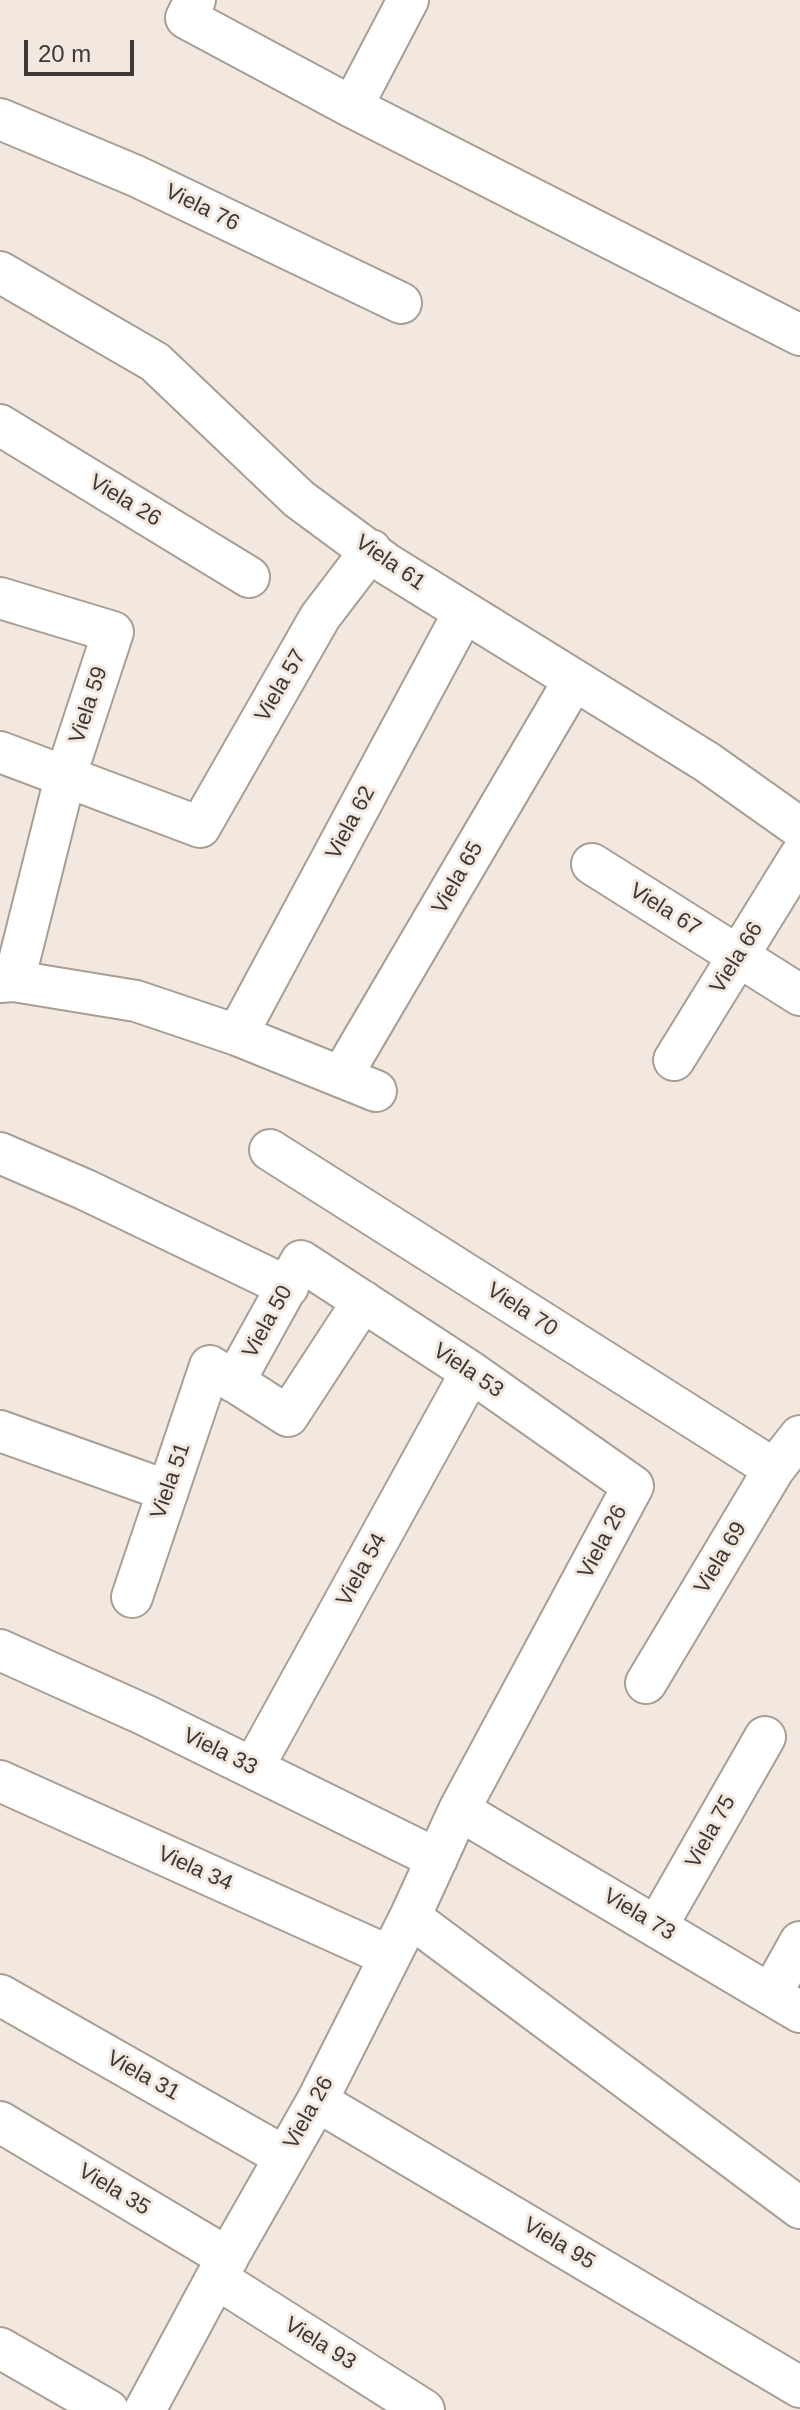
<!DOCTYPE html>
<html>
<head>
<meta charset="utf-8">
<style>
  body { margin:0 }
  #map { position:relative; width:800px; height:2410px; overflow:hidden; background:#f2e8df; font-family:Helvetica,sans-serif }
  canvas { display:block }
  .scale { position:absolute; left:24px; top:40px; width:110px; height:36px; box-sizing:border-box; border:4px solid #3c3834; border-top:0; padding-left:10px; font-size:24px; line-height:28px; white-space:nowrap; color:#3c3834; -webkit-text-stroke:6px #f2e8df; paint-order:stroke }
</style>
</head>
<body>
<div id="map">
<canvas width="800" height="2410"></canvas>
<div class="scale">20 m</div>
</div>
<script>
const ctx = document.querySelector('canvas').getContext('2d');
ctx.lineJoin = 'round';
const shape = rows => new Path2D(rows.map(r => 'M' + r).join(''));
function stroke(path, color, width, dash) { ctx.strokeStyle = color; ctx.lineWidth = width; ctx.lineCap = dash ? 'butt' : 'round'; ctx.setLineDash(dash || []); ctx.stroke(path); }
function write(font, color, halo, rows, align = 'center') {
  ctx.font = font + ' Helvetica,sans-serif'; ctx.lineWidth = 6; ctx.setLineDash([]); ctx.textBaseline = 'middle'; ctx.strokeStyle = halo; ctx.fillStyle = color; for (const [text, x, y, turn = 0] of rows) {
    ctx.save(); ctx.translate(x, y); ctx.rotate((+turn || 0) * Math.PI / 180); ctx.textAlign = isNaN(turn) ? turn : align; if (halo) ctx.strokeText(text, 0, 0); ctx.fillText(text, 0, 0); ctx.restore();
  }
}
const minor = shape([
  [195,0,186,18,352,107,800,335],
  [352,107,408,0],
  [0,119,136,176,401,303],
  [0,272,155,362,299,499,387,564,707,762,800,828],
  [0,425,249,577],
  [0,598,113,632,65,778,14,981],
  [0,752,200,827,320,617,371,550],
  [592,864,800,995],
  [0,982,14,981,136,1001,237,1035,376,1091],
  [237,1035,464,612],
  [674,1060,800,856],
  [341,1077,574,680],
  [270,1150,774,1469],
  [0,1153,86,1190,288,1287],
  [234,1382,301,1261,471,1372,633,1486,459,1810],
  [0,1431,168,1491],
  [132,1597,210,1366,288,1416,363,1301],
  [0,1650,145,1715,437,1859],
  [646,1683,774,1469,800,1436],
  [253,1768,471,1372],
  [0,1781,389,1956],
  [410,1917,800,2208],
  [657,1926,765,1737],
  [771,1994,800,1942],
  [0,1995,285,2157],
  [317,2101,800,2387],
  [0,2122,228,2258],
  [216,2278,424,2410],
  [0,2348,108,2410],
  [145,2410,216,2278,317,2101,410,1917,459,1810,800,2012]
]);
const streetNames = [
  ["Viela 76",202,208,26],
  ["Viela 26",125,501,31],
  ["Viela 61",390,563,35],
  ["Viela 57",281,686,-60],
  ["Viela 59",89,705,-72],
  ["Viela 62",351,823,-62],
  ["Viela 65",458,878,-60],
  ["Viela 67",665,910,32],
  ["Viela 66",737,958,-58],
  ["Viela 70",522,1310,33],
  ["Viela 50",268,1322,-61],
  ["Viela 53",468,1371,34],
  ["Viela 51",171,1481,-71],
  ["Viela 26",603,1542,-62],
  ["Viela 69",721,1558,-59],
  ["Viela 54",362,1570,-61],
  ["Viela 33",220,1752,26],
  ["Viela 75",711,1832,-61],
  ["Viela 34",195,1869,24],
  ["Viela 73",639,1915,31],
  ["Viela 31",143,2076,29],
  ["Viela 26",309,2113,-61],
  ["Viela 35",114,2190,31],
  ["Viela 95",559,2244,31],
  ["Viela 93",320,2344,32]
];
stroke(minor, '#a79e95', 44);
stroke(minor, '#fff', 40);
write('22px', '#3c3834', '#f2e8df', streetNames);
</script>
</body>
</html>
